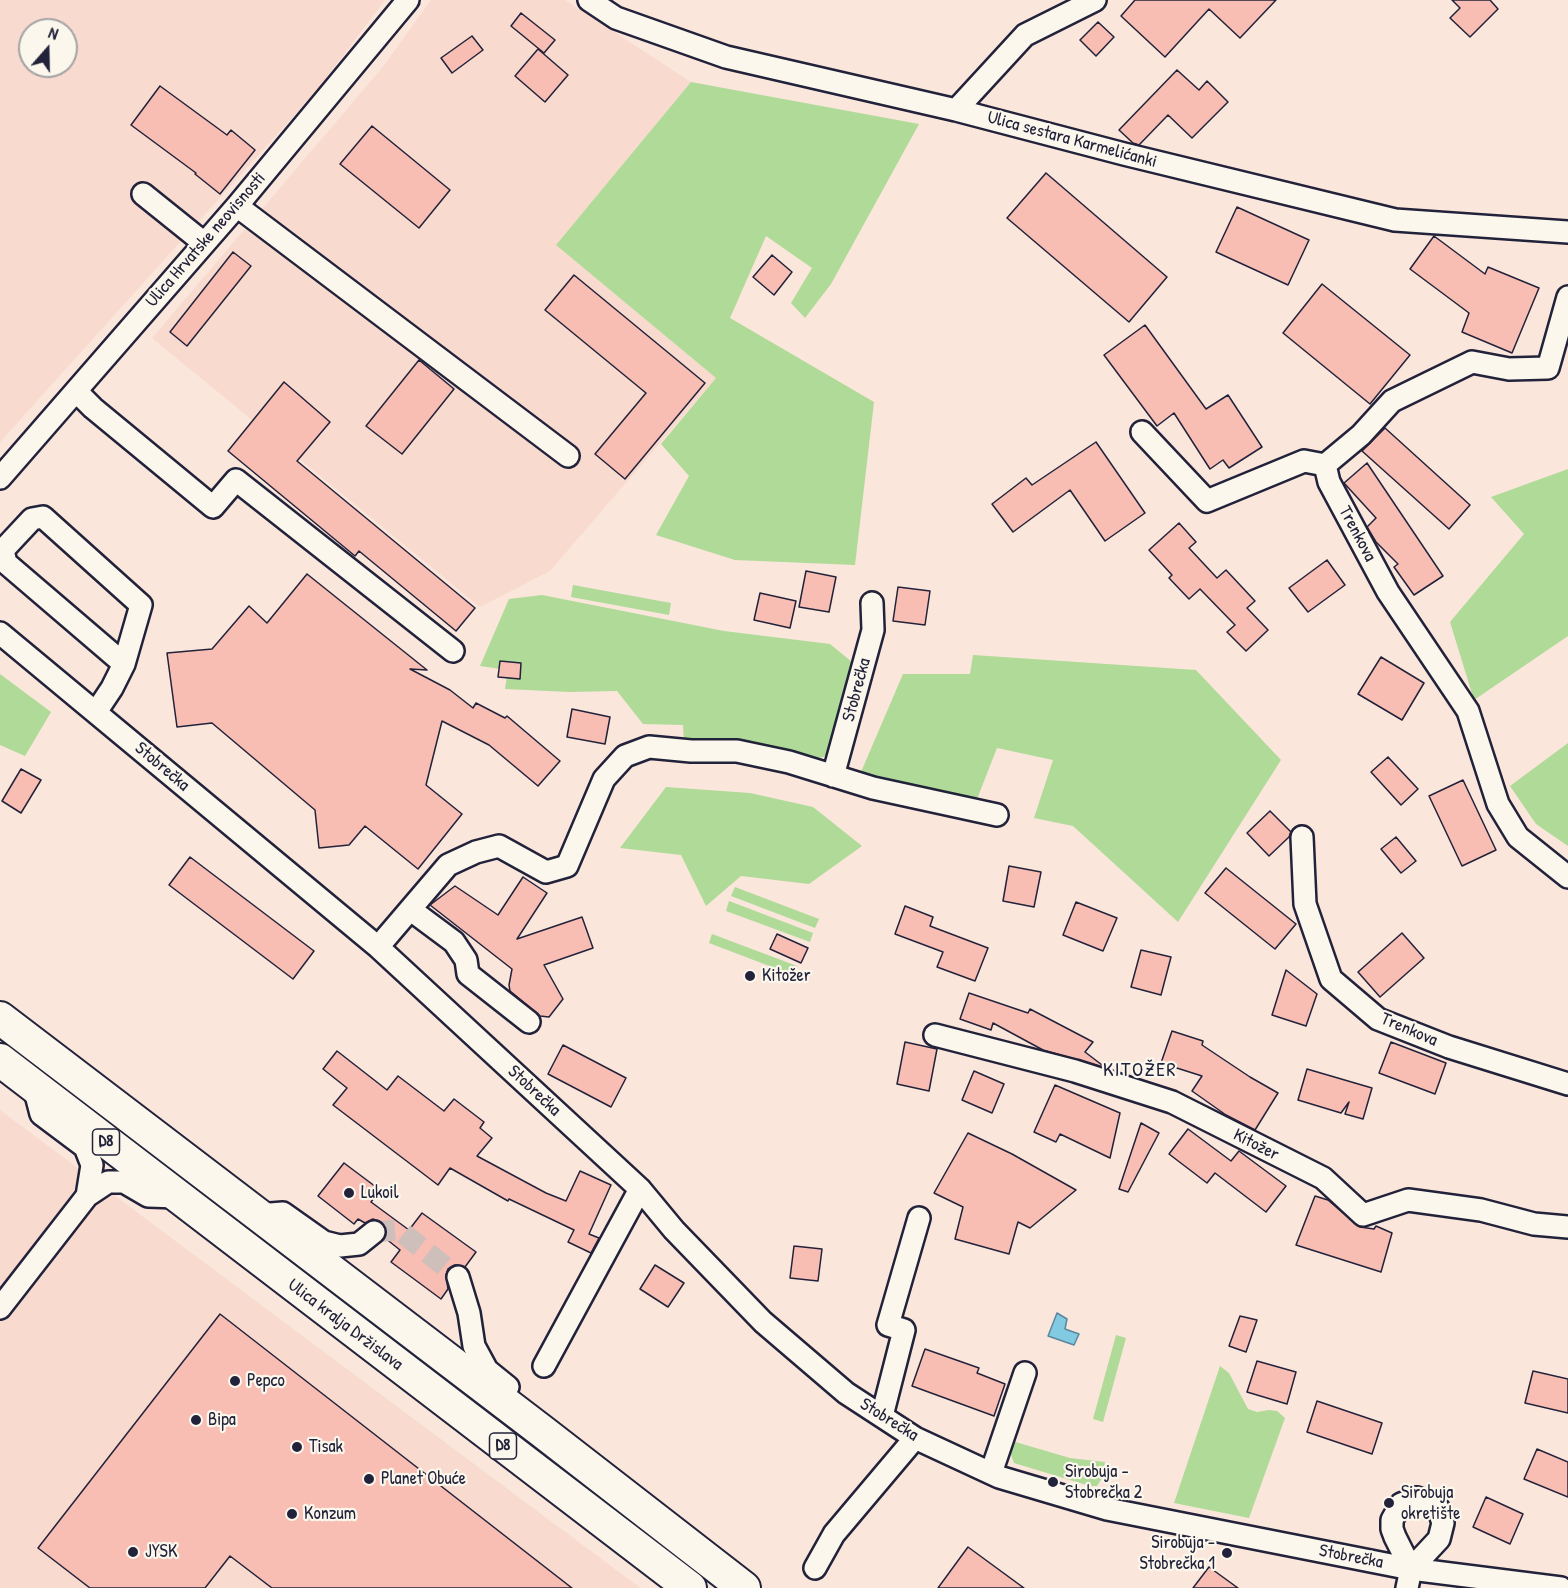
<!DOCTYPE html>
<html>
<head>
<meta charset="utf-8">
<style>
  body { margin:0 }
  #map { position:relative; width:1568px; height:1588px; overflow:hidden; background:#fae6db; font-family:"Patrick Hand",sans-serif }
  canvas { display:block }
  .north { position:absolute; left:18px; top:18px; width:60px; height:60px; box-sizing:border-box; background:#fbf7ec; border:2px solid #a4a2a5; border-radius:50%; rotate:20deg; font-size:16px; font-weight:700; line-height:24px; text-align:center; color:#22223b }
  .north::after { content:''; display:block; margin:auto; width:21px; height:27px; background:#22223b; clip-path:polygon(50% 0,100% 100%,50% 72%,0 100%) }
</style>
</head>
<body>
<div id="map">
<canvas width="1568" height="1588"></canvas>
<div class="north">N</div>
</div>
<script>
const ctx = document.querySelector('canvas').getContext('2d');
ctx.lineJoin = 'round';
function paint(path, color) { ctx.fillStyle = color; ctx.fill(path, 'evenodd'); }
const shape = rows => new Path2D(rows.map(r => 'M' + r).join(''));
function stroke(path, color, width, dash) { ctx.strokeStyle = color; ctx.lineWidth = width; ctx.lineCap = dash ? 'butt' : 'round'; ctx.setLineDash(dash || []); ctx.stroke(path); }
function write(font, color, halo, rows, align = 'center') {
  ctx.font = font + ' "Patrick Hand",sans-serif'; ctx.lineWidth = 4.5; ctx.setLineDash([]); ctx.textBaseline = 'middle'; ctx.strokeStyle = halo; ctx.fillStyle = color; for (const [text, x, y, turn = 0] of rows) {
    ctx.save(); ctx.translate(x, y); ctx.rotate((+turn || 0) * Math.PI / 180); ctx.textAlign = isNaN(turn) ? turn : align; if (halo) ctx.strokeText(text, 0, 0); ctx.fillText(text, 0, 0); ctx.restore();
  }
}
const built = shape([
  [0,0,385,0,317,90,0,442],
  [30,30,66,30,66,66,30,66],
  [431,0,565,0,691,82,556,245,716,378,550,571,480,607,152,338,382,68],
  [0,1110,639,1587,638,1588,0,1588]
]);
const green = shape([
  [691,82,919,124,831,284,805,318,791,303,812,268,766,236,730,318,874,402,855,565,735,560,656,535,689,476,661,444,716,378,556,245],
  [1568,469,1568,636,1474,700,1450,622,1524,534,1491,497],
  [573,585,671,603,669,615,571,597],
  [542,595,724,631,830,644,858,667,831,754,814,760,684,745,683,725,643,724,617,691,570,692,505,689,508,670,480,666,509,599],
  [973,655,1196,670,1281,760,1178,922,1073,826,1034,818,1053,760,997,748,977,799,861,772,903,674,970,674],
  [0,674,51,712,25,756,0,745],
  [1568,743,1568,846,1536,824,1510,786],
  [666,787,750,793,813,807,862,846,809,884,741,876,706,906,681,855,620,848],
  [735,887,819,919,815,928,731,896],
  [729,901,813,933,810,942,726,911],
  [712,934,797,966,793,975,709,943],
  [1116,1335,1126,1338,1103,1422,1093,1419],
  [1220,1366,1229,1373,1248,1409,1257,1412,1269,1410,1277,1411,1285,1418,1249,1518,1174,1503],
  [1012,1441,1070,1458,1105,1462,1102,1478,1097,1486,1090,1486,1014,1463,1011,1455]
]);
const water = shape([
  [1057,1313,1067,1319,1065,1329,1079,1334,1074,1345,1048,1336,1057,1313]
]);
const building = shape([
  [1135,0,1276,0,1240,38,1209,9,1165,57,1121,16,1135,0],
  [1452,0,1490,0,1498,9,1470,37,1450,18,1460,8,1452,0],
  [521,13,555,40,544,53,511,26,521,13],
  [1098,22,1114,37,1096,56,1080,40,1098,22],
  [472,36,483,50,452,73,441,58,472,36],
  [538,49,568,75,545,102,515,76,538,49],
  [1177,70,1199,90,1207,81,1228,102,1192,138,1168,115,1139,145,1133,143,1119,130,1177,70],
  [160,86,227,135,231,130,255,150,220,194,195,174,196,173,131,125,160,86],
  [372,126,450,190,419,228,340,164,372,126],
  [1046,173,1167,277,1129,322,1007,218,1046,173],
  [1237,207,1309,240,1288,285,1216,252,1237,207],
  [1434,236,1485,274,1488,267,1539,288,1512,353,1462,332,1469,313,1410,269,1434,236],
  [233,252,251,266,187,346,170,332,233,252],
  [772,255,792,272,774,295,753,277,772,255],
  [574,275,705,383,625,479,595,454,646,393,545,310,574,275],
  [1322,284,1410,355,1370,404,1283,333,1322,284],
  [1145,325,1206,409,1228,395,1262,447,1229,468,1223,460,1210,469,1174,413,1157,426,1104,355,1145,325],
  [419,360,454,389,402,454,366,426,419,360],
  [284,382,330,422,297,461,475,608,456,631,359,551,355,556,228,451,284,382],
  [1385,428,1470,505,1449,529,1362,451,1385,428],
  [1096,442,1145,513,1105,541,1070,490,1013,532,992,504,1026,478,1032,485,1096,442],
  [1367,463,1443,576,1414,595,1394,567,1398,564,1376,542,1367,527,1376,518,1344,483,1367,463],
  [1179,523,1196,542,1189,548,1217,578,1226,570,1255,601,1247,608,1268,630,1246,651,1227,632,1235,625,1200,589,1189,599,1169,578,1172,575,1149,550,1179,523],
  [1327,560,1345,585,1308,612,1289,588,1327,560],
  [806,571,836,577,829,612,799,607,806,571],
  [307,574,427,670,410,669,450,690,473,708,476,703,505,718,507,716,560,761,538,786,489,745,442,721,426,785,462,814,418,869,365,826,349,845,319,848,315,810,212,723,177,727,167,653,212,649,249,606,267,623,307,574],
  [898,587,930,591,925,625,893,621,898,587],
  [760,593,796,601,790,628,754,620,760,593],
  [1381,657,1424,683,1402,720,1358,694,1381,657],
  [500,661,521,663,520,679,498,677,500,661],
  [572,709,610,717,605,744,567,737,572,709],
  [1388,757,1418,789,1401,805,1371,772,1388,757],
  [21,769,41,780,21,813,2,801,21,769],
  [1463,780,1496,850,1462,866,1429,796,1463,780],
  [1270,811,1291,832,1289,837,1269,856,1247,833,1270,811],
  [1396,837,1416,861,1401,873,1381,849,1396,837],
  [190,857,314,951,293,979,169,885,190,857],
  [1009,866,1041,872,1034,907,1003,901,1009,866],
  [1226,868,1296,924,1275,949,1205,893,1226,868],
  [523,877,547,893,517,939,582,917,593,948,544,965,563,999,549,1017,540,1016,510,991,509,985,512,969,430,905,455,886,498,915,523,877],
  [1076,902,1117,918,1103,951,1063,935,1076,902],
  [905,906,933,917,930,926,988,948,975,981,937,967,943,952,895,934,905,906],
  [1402,933,1424,958,1380,997,1358,972,1402,933],
  [777,934,808,948,801,963,770,949,777,934],
  [1141,950,1171,957,1161,995,1131,987,1141,950],
  [1286,970,1317,994,1306,1026,1272,1015,1286,970],
  [969,993,1028,1013,1030,1009,1093,1042,1085,1052,1106,1068,1043,1050,993,1023,991,1030,960,1019,969,993],
  [1172,1031,1203,1041,1202,1045,1250,1077,1278,1093,1255,1130,1226,1115,1192,1091,1202,1076,1161,1063,1172,1031],
  [905,1042,937,1049,929,1091,897,1084,905,1042],
  [1391,1042,1446,1063,1435,1094,1379,1073,1391,1042],
  [563,1045,626,1078,611,1107,548,1074,563,1045],
  [337,1051,387,1090,398,1076,444,1111,454,1099,484,1122,480,1128,492,1138,477,1156,546,1193,566,1201,580,1171,611,1185,589,1234,599,1238,591,1253,568,1242,574,1230,509,1199,508,1201,450,1168,438,1185,333,1105,347,1088,323,1069,337,1051],
  [1307,1069,1372,1088,1363,1119,1345,1114,1349,1102,1341,1113,1298,1100,1307,1069],
  [974,1071,1004,1084,992,1113,962,1100,974,1071],
  [1055,1085,1120,1113,1110,1158,1060,1134,1056,1142,1034,1132,1055,1085],
  [1141,1123,1159,1133,1128,1192,1119,1189,1141,1123],
  [1188,1129,1231,1161,1239,1151,1286,1186,1266,1212,1215,1173,1207,1183,1169,1154,1188,1129],
  [968,1133,1012,1154,1076,1190,1030,1228,1018,1222,1009,1254,955,1239,963,1207,934,1193,968,1133],
  [344,1163,380,1190,371,1202,409,1230,422,1213,476,1252,465,1267,455,1265,448,1269,446,1275,448,1289,441,1299,391,1262,400,1250,385,1238,387,1231,384,1224,373,1219,365,1223,358,1219,354,1224,318,1196,344,1163],
  [1315,1196,1328,1200,1360,1227,1374,1229,1376,1226,1392,1233,1381,1272,1296,1245,1315,1196],
  [794,1246,822,1249,818,1281,790,1278,794,1246],
  [655,1265,684,1283,668,1307,640,1289,655,1265],
  [220,1314,572,1588,272,1588,230,1556,205,1588,90,1588,38,1548,220,1314],
  [1240,1316,1257,1320,1246,1352,1229,1346,1240,1316],
  [925,1349,979,1368,977,1373,1005,1384,994,1416,912,1386,925,1349],
  [1257,1361,1296,1372,1287,1404,1247,1392,1257,1361],
  [1533,1371,1568,1379,1568,1413,1525,1403,1533,1371],
  [1317,1401,1382,1423,1372,1454,1307,1432,1317,1401],
  [1537,1449,1568,1462,1568,1497,1524,1479,1537,1449],
  [1486,1497,1523,1514,1510,1544,1473,1527,1486,1497],
  [968,1547,1024,1588,938,1588,968,1547],
  [1209,1567,1238,1588,1193,1588,1209,1567]
]);
const minorTunnel = shape([
  [374,1232,399,1230,458,1277]
]);
const minor = shape([
  [589,0,616,18,726,57,956,110,1124,154,1395,220,1568,232],
  [956,110,1025,35,1095,0],
  [143,194,204,243],
  [237,206,568,456],
  [1568,297,1548,368,1509,369,1472,362,1392,401,1361,435,1325,465,1329,482,1388,592,1468,711,1498,804,1518,837,1568,877],
  [76,391,93,408,213,507,236,480,453,651],
  [1142,432,1207,501,1304,461,1325,465],
  [0,478,237,206,408,0],
  [0,633,378,947,640,1189,674,1230,763,1322,846,1393,915,1438,999,1477,1107,1509,1411,1569,1561,1588],
  [96,712,112,688,124,664,141,605,43,517,32,519,3,550,6,563,124,664],
  [833,776,873,630,872,603],
  [1302,837,1305,904,1331,979,1378,1019,1449,1047,1568,1084],
  [411,910,454,942,466,960,468,974,529,1022],
  [378,947,448,865,476,852,499,846,546,872,567,866,604,779,625,756,649,747,691,751,737,751,789,762,873,788,997,815],
  [935,1035,1075,1071,1172,1102,1323,1178,1363,1215,1408,1200,1481,1210,1534,1224,1568,1227],
  [34,1087,41,1114,85,1147,92,1165,87,1196],
  [258,1215,283,1213,324,1242,340,1246,359,1244,374,1232],
  [458,1277,469,1313,474,1346,487,1370,508,1387],
  [0,1308,87,1196,108,1182,124,1182,148,1196,178,1197],
  [544,1366,640,1189],
  [882,1416,904,1330,888,1325,919,1218],
  [991,1473,1025,1373],
  [1417,1498,1432,1503,1438,1508,1443,1523,1439,1539,1411,1569,1395,1537,1392,1529,1392,1520,1401,1504,1417,1498],
  [815,1568,834,1534,915,1438],
  [1407,1588,1411,1569]
]);
const highway = shape([
  [0,1018,543,1432,744,1588],
  [0,1060,690,1588]
]);
const markers = [
  [750,976,6,"#22223b"],
  [349,1193,6,"#22223b"],
  [235,1381,6,"#22223b"],
  [196,1420,6,"#22223b"],
  [297,1447,6,"#22223b"],
  [369,1479,6,"#22223b"],
  [1053,1482,6,"#22223b"],
  [1389,1503,6,"#22223b"],
  [292,1514,6,"#22223b"],
  [133,1552,6,"#22223b"],
  [1227,1553,6,"#22223b"]
];
const shields = [
  [106,1142,27],
  [503,1446,27]
];
const shieldNames = [
  ["D8",106,1142],
  ["D8",503,1446]
];
const streetNames = [
  ["Ulica sestara Karmelićanki",1072,140,15],
  ["Ulica Hrvatske neovisnosti",206,240,-49],
  ["Trenkova",1357,534,62],
  ["Stobrečka",857,690,-75],
  ["Stobrečka",162,767,40],
  ["Trenkova",1409,1030,23],
  ["Stobrečka",534,1091,43],
  ["Kitožer",1256,1145,27],
  ["Ulica kralja Držislava",345,1325,37],
  ["Stobrečka",889,1420,32],
  ["Stobrečka",1351,1557,11]
];
const poiNames = [
  ["Kitožer",762,976],
  ["Lukoil",361,1193],
  ["Pepco",247,1381],
  ["Bipa",208,1420],
  ["Tisak",309,1447],
  ["Sirobuja -",1065,1472],
  ["Stobrečka 2",1065,1493],
  ["Planet Obuće",381,1479],
  ["Sirobuja",1401,1493],
  ["okretište",1401,1514],
  ["Konzum",304,1514],
  ["Sirobuja -",1215,1543,"right"],
  ["Stobrečka 1",1215,1564,"right"],
  ["JYSK",145,1552]
];
const neighbourhoodNames = [
  ["KITOŽER",1140,1071]
];
paint(built, '#f9dacf');
paint(green, '#afda98');
paint(water, '#81cae2');
stroke(water, '#5b879f', 1.5);
paint(building, '#f8beb3');
stroke(building, '#22223b', 1.5);
stroke(minorTunnel, '#cfbfbb', 21, [21, 10]);
stroke(minor, '#22223b', 26);
stroke(highway, '#22223b', 36);
stroke(minor, '#fbf7ec', 21);
stroke(highway, '#fbf7ec', 32);
for (const [x, y, r, color] of markers) { const dot = new Path2D(); dot.arc(x, y, r, 0, 2 * Math.PI); ctx.fillStyle = color; ctx.fill(dot); stroke(dot, '#fbf7ec', 2); }
for (const [x, y, w] of shields) { const box = new Path2D(); box.roundRect(x - w / 2, y - 13, w, 26, 4.5); ctx.fillStyle = '#fbf7ec'; ctx.fill(box); stroke(box, '#22223b', 1.5); }
write('bold 16px', '#22223b', null, shieldNames);
write('18px', '#22223b', '#fbf7ec', streetNames);
write('18px', '#22223b', '#fbf7ec', poiNames, 'left');
ctx.letterSpacing = '1.5px';
write('20px', '#22223b', '#fbf7ec', neighbourhoodNames);
ctx.letterSpacing = '0px';
</script>
</body>
</html>
